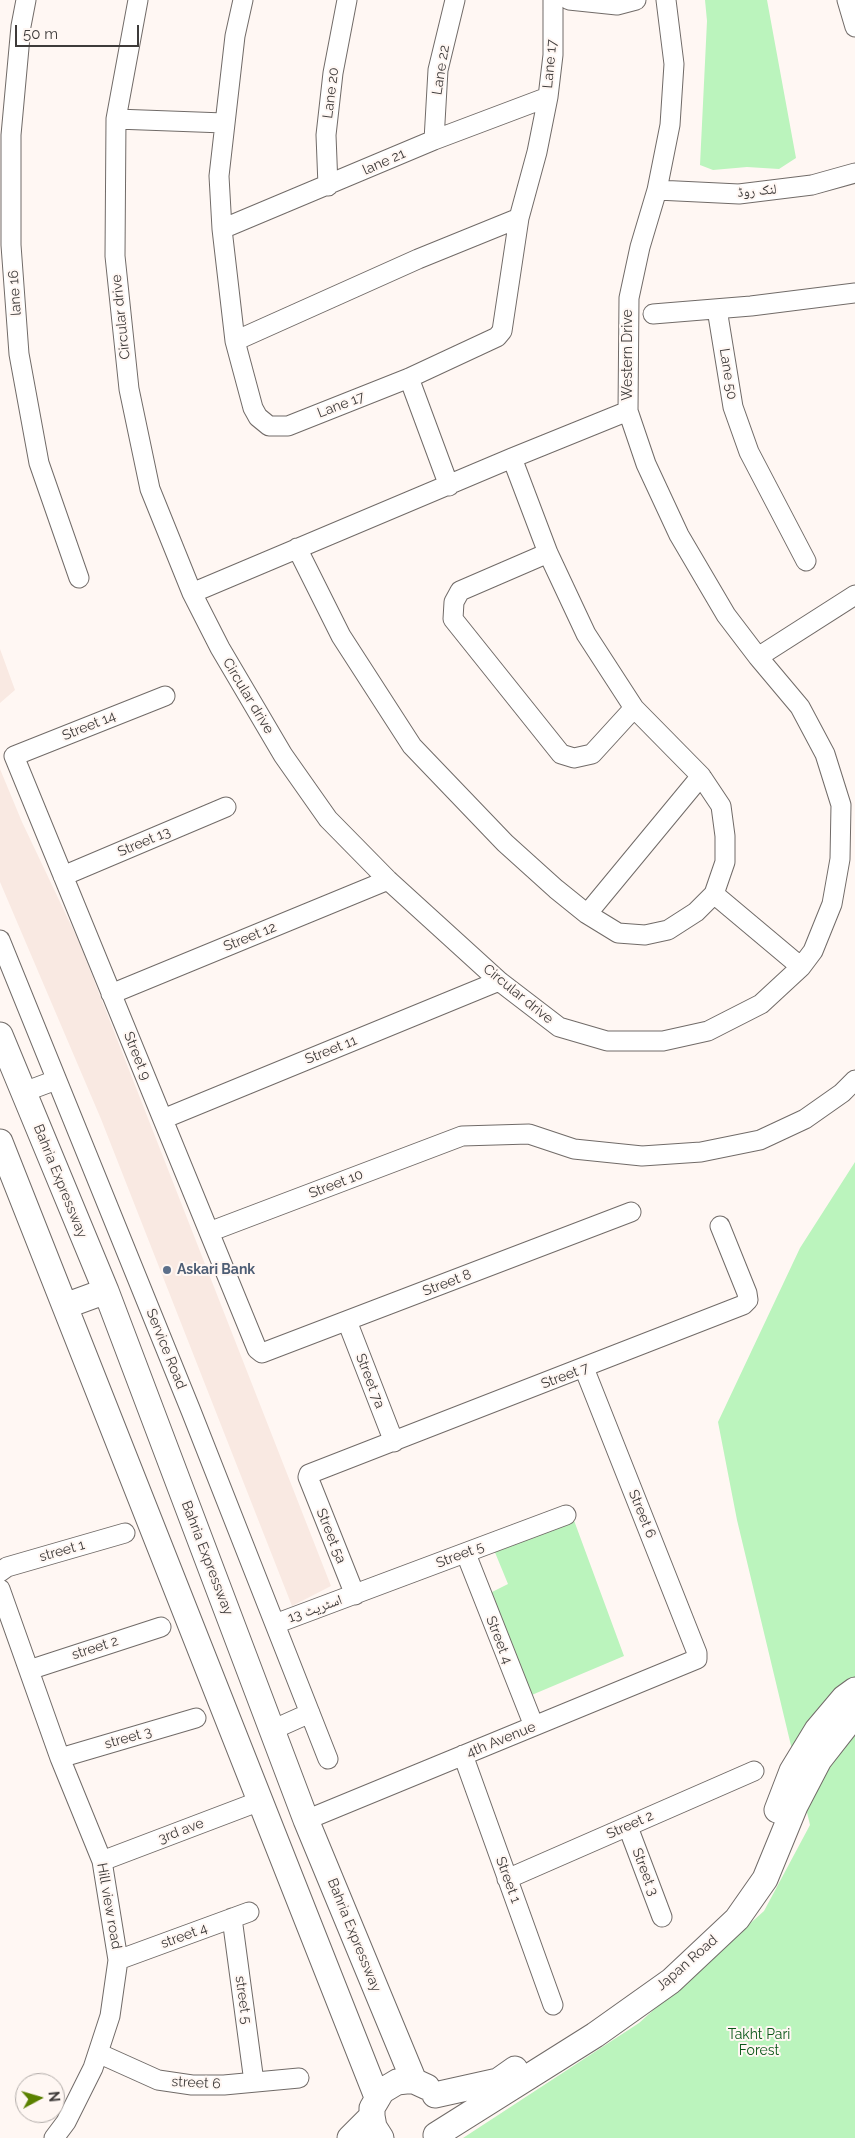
<!DOCTYPE html>
<html>
<head>
<meta charset="utf-8">
<style>
  body { margin:0 }
  #map { position:relative; width:855px; height:2138px; overflow:hidden; background:#fff7f3; font-family:Raleway,sans-serif }
  canvas { display:block }
  .north { position:absolute; left:15px; top:2073px; width:50px; height:50px; box-sizing:border-box; background:#fff7f3; border:1px solid #b2aca9; border-radius:50%; rotate:84deg; font-size:14px; font-weight:700; line-height:20px; text-align:center; color:#3e3b3a }
  .north::after { content:''; display:block; margin:auto; width:18px; height:22px; background:#5a8100; clip-path:polygon(50% 0,100% 100%,50% 72%,0 100%) }
  .scale { position:absolute; left:15px; top:25px; width:124px; height:22px; box-sizing:border-box; border:2px solid #3e3b3a; border-top:0; padding-left:6px; font-size:15px; line-height:18px; white-space:nowrap; color:#3e3b3a; -webkit-text-stroke:4px #fff7f3; paint-order:stroke }
</style>
</head>
<body>
<div id="map">
<canvas width="855" height="2138"></canvas>
<div class="north">N</div>
<div class="scale">50 m</div>
</div>
<script>
const ctx = document.querySelector('canvas').getContext('2d');
ctx.lineJoin = 'round';
function paint(path, color) { ctx.fillStyle = color; ctx.fill(path, 'evenodd'); }
const shape = rows => new Path2D(rows.map(r => 'M' + r).join(''));
function stroke(path, color, width, dash) { ctx.strokeStyle = color; ctx.lineWidth = width; ctx.lineCap = dash ? 'butt' : 'round'; ctx.setLineDash(dash || []); ctx.stroke(path); }
function write(font, color, halo, rows, align = 'center') {
  ctx.font = font + ' Raleway,"Noto Naskh Arabic",sans-serif'; ctx.lineWidth = 4; ctx.setLineDash([]); ctx.textBaseline = 'middle'; ctx.strokeStyle = halo; ctx.fillStyle = color; for (const [text, x, y, turn = 0] of rows) {
    ctx.save(); ctx.translate(x, y); ctx.rotate((+turn || 0) * Math.PI / 180); ctx.textAlign = isNaN(turn) ? turn : align; if (halo) ctx.strokeText(text, 0, 0); ctx.fillText(text, 0, 0); ctx.restore();
  }
}
const built = shape([
  [0,649,15,690,0,703],
  [0,769,22,822,79,942,331,1586,292,1606,101,1119,0,882]
]);
const green = shape([
  [705,0,767,0,796,158,779,169,747,167,713,170,700,165,707,21],
  [855,1162,855,2138,463,2138,639,2023,764,1911,810,1825,737,1520,718,1422,800,1248],
  [572,1515,624,1656,527,1697,488,1594,508,1584,494,1550]
]);
const minor = shape([
  [26,0,21,26,11,135,11,245,19,354,39,463,79,578],
  [138,0,116,119,115,256,129,389,150,489,192,593,220,648,283,755,328,819,388,880,499,981,559,1027,607,1041,663,1041,708,1031,761,1004,801,967,813,951,832,904,840,859,841,805,825,754,800,707,758,657],
  [243,0,235,36,219,176,222,229,235,341,253,408,258,417,269,426,288,426,409,378,497,337,502,331,519,218,537,152,548,97,553,55,553,0],
  [569,0,617,5,636,0],
  [666,0,674,64,670,125,657,190,640,247,629,298,628,411,646,464,679,535,726,615,758,657,855,595],
  [847,0,855,27],
  [116,119,224,123],
  [434,140,438,70,455,0],
  [328,186,326,135,333,73,347,0],
  [657,190,739,194,812,185,855,173],
  [222,229,434,140,548,97],
  [717,309,733,407,749,452,806,561],
  [653,314,751,306,855,293],
  [235,341,418,259,519,218],
  [409,378,449,486],
  [297,548,341,636,412,746,505,843,556,889,587,914,618,933,645,935,668,930,696,912,714,894,725,862,725,836,721,806,701,776,634,708,586,634,548,553,512,458],
  [548,553,460,591,454,602,453,619,561,754,574,758,592,754,634,708],
  [192,593,512,458,628,411],
  [165,696,14,756,257,1349,262,1353,631,1212],
  [63,876,226,807],
  [714,894,801,967],
  [587,914,701,776],
  [0,940,191,1411,328,1759],
  [111,994,388,880],
  [24,1092,56,1080],
  [163,1119,499,981],
  [209,1232,462,1136,529,1134,574,1149,642,1156,701,1152,760,1140,805,1119,842,1093,855,1080],
  [347,1321,394,1442],
  [466,1554,534,1726],
  [0,1572,7,1567,125,1533],
  [0,1589,60,1758,102,1861,118,1960,110,2016,93,2068,66,2122,54,2138],
  [355,1595,308,1477,309,1474,743,1305,748,1300,747,1293,720,1226],
  [275,1624,566,1515],
  [29,1670,161,1627],
  [272,1730,310,1713],
  [463,1755,553,2005],
  [60,1758,196,1718],
  [306,1820,697,1659,697,1653,584,1368],
  [628,1827,662,1917],
  [102,1861,260,1801],
  [507,1879,754,1771],
  [232,1918,254,2082],
  [118,1960,249,1912],
  [98,2053,158,2080,192,2085,224,2085,299,2078]
]);
const major = shape([
  [0,1035,106,1291,306,1820,414,2081],
  [0,1142,377,2097],
  [65,1306,106,1291],
  [777,1810,792,1771,817,1730,844,1698,855,1690],
  [435,2095,498,2081,515,2069],
  [436,2135,595,2035,671,1981,737,1919,765,1879,795,1806,819,1760,855,1714],
  [350,2138,372,2116],
  [381,2138,374,2127,372,2116,372,2108,382,2091,397,2082,406,2081,414,2081,427,2087]
]);
const markers = [
  [167,1270,5,"#5c6f8a"]
];
const streetNames = [
  ["Lane 17",550,64,-85],
  ["Lane 22",441,70,-81],
  ["Lane 20",331,93,-83],
  ["lane 21",384,162,-24],
  ["لنک روڈ",757,191,-5],
  ["lane 16",15,293,-94],
  ["Circular drive",121,317,-96],
  ["Western Drive",628,355,-90],
  ["Lane 50",728,374,81],
  ["Lane 17",341,405,-21],
  ["Circular drive",248,696,59],
  ["Street 14",89,726,-22],
  ["Street 13",144,842,-23],
  ["Street 12",250,937,-22],
  ["Circular drive",518,994,39],
  ["Street 11",331,1050,-22],
  ["Street 9",137,1056,68],
  ["Bahria Expressway",60,1181,68],
  ["Street 10",336,1184,-21],
  ["Street 8",447,1283,-21],
  ["Service Road",166,1349,68],
  ["Street 7",565,1376,-21],
  ["Street 7a",370,1381,69],
  ["Street 6",642,1514,68],
  ["Street 5a",331,1536,68],
  ["street 1",62,1551,-16],
  ["Street 5",460,1555,-21],
  ["Bahria Expressway",207,1558,69],
  ["اسٹریٹ 13",315,1609,-20],
  ["Street 4",499,1640,69],
  ["street 2",95,1648,-18],
  ["street 3",128,1738,-16],
  ["4th Avenue",501,1740,-22],
  ["Street 2",630,1825,-24],
  ["3rd ave",181,1831,-21],
  ["Street 3",645,1872,69],
  ["Street 1",508,1880,70],
  ["Hill view road",109,1906,80],
  ["Bahria Expressway",354,1935,68],
  ["street 4",184,1936,-20],
  ["Japan Road",687,1963,-41],
  ["street 5",243,2000,82],
  ["street 6",196,2083,3]
];
const serviceNames = [
  ["Askari Bank",177,1270]
];
const parkNames = [
  ["Takht Pari",759,2035],
  ["Forest",759,2051]
];
paint(built, '#f9e9e2');
paint(green, '#bbf4bd');
stroke(minor, '#716b68', 21);
stroke(major, '#716b68', 27);
stroke(minor, '#fff', 19);
stroke(major, '#fff', 25);
for (const [x, y, r, color] of markers) { const dot = new Path2D(); dot.arc(x, y, r, 0, 2 * Math.PI); ctx.fillStyle = color; ctx.fill(dot); stroke(dot, '#fff7f3', 2); }
write('14px', '#3e3b3a', '#fff7f3', streetNames);
write('bold 14px', '#4e5e75', '#fff7f3', serviceNames, 'left');
write('14px', '#0b5719', '#fff7f3', parkNames);
</script>
</body>
</html>
